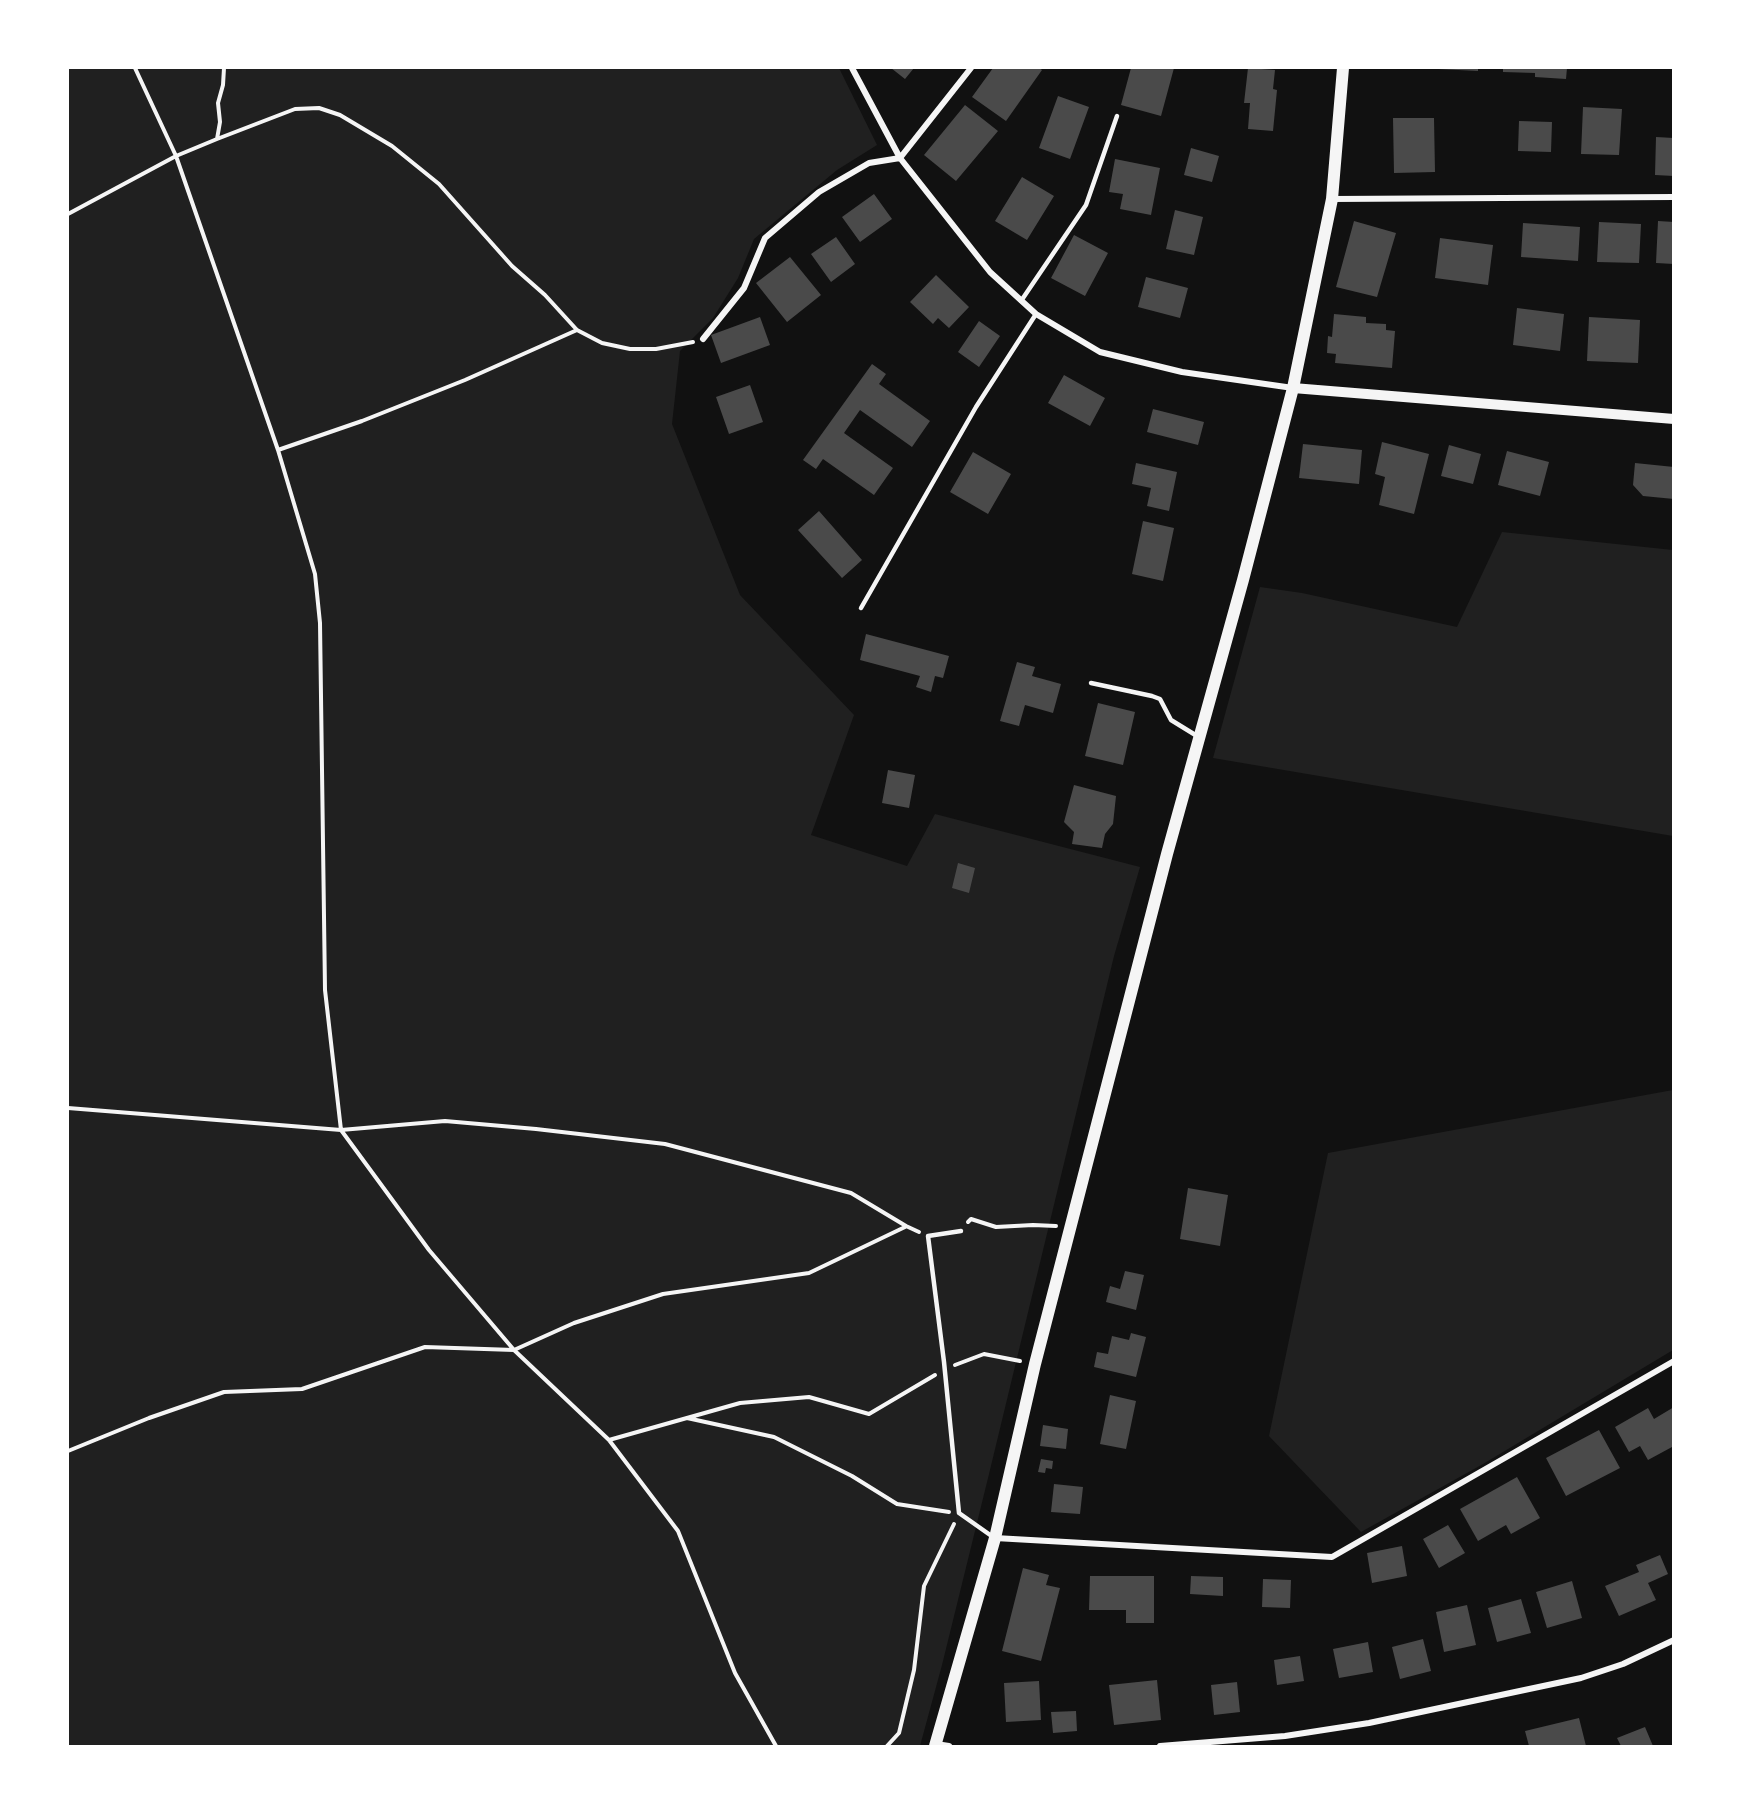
<!DOCTYPE html>
<html>
<head>
<meta charset="utf-8">
<style>
  body { margin:0 }
  #map { position:relative; width:1741px; height:1814px; overflow:hidden; background:#111; font-family:Roboto,sans-serif }
  canvas { display:block }
  .frame { position:absolute; inset:0; border:69px solid #fff; pointer-events:none }
</style>
</head>
<body>
<div id="map">
<canvas width="1741" height="1814"></canvas>
<div class="frame"></div>
</div>
<script>
const ctx = document.querySelector('canvas').getContext('2d');
ctx.lineJoin = 'round';
function paint(path, color) { ctx.fillStyle = color; ctx.fill(path, 'evenodd'); }
const shape = rows => new Path2D(rows.map(r => 'M' + r).join(''));
function stroke(path, color, width, dash) { ctx.strokeStyle = color; ctx.lineWidth = width; ctx.lineCap = dash ? 'butt' : 'round'; ctx.setLineDash(dash || []); ctx.stroke(path); }
const green = shape([
  [68,68,839,68,877,145,837,170,754,239,738,278,713,318,680,351,672,424,740,595,854,715,811,835,907,866,935,814,1140,867,1114,956,989,1474,942,1665,920,1746,68,1746],
  [1502,532,1673,550,1673,836,1213,758,1260,587,1302,593,1457,627],
  [1673,1090,1673,1350,1483,1464,1361,1532,1269,1436,1328,1153]
]);
const building = shape([
  [891,68,914,68,905,79],
  [993,68,1039,68,1042,70,1006,121,972,97],
  [1131,68,1174,68,1161,116,1121,105],
  [1248,68,1275,70,1273,89,1277,90,1273,131,1248,129,1250,103,1244,103],
  [1438,68,1478,68,1478,71,1438,69],
  [1503,68,1567,68,1566,79,1535,77,1535,73,1503,72],
  [1058,96,1089,107,1070,159,1039,148],
  [965,105,998,131,956,181,924,155],
  [1583,107,1622,109,1619,155,1581,154],
  [1393,118,1434,118,1435,172,1394,173],
  [1519,121,1552,122,1551,152,1518,151],
  [1656,137,1674,138,1674,176,1655,175],
  [1191,148,1219,156,1212,182,1184,175],
  [1115,159,1160,168,1151,215,1120,209,1123,194,1109,192],
  [1022,177,1054,196,1027,240,995,221],
  [874,194,892,219,860,242,842,217],
  [1175,210,1203,217,1194,255,1166,249],
  [1354,221,1396,233,1377,297,1336,287],
  [1658,221,1674,222,1674,264,1656,263],
  [1599,222,1641,224,1639,263,1597,262],
  [1523,223,1580,227,1578,261,1521,257],
  [1074,235,1108,253,1085,296,1051,278],
  [836,237,855,264,831,282,811,254],
  [1440,238,1493,245,1488,285,1435,278],
  [790,257,821,295,787,322,756,283],
  [936,275,969,307,949,328,938,318,933,324,910,302],
  [1146,277,1188,288,1180,318,1138,307],
  [1517,308,1564,314,1560,351,1513,345],
  [1334,314,1366,317,1366,323,1386,324,1386,330,1395,331,1392,368,1335,363,1336,354,1327,353,1328,336,1332,337],
  [760,317,770,345,721,363,711,335],
  [1589,317,1640,320,1638,363,1587,361],
  [979,321,1000,336,979,367,958,352],
  [872,364,886,374,879,384,930,421,912,447,860,410,844,433,893,468,874,495,823,459,816,469,803,460],
  [1064,375,1105,398,1090,426,1048,403],
  [750,385,763,422,729,434,716,397],
  [1153,409,1204,422,1198,445,1147,432],
  [1382,442,1429,454,1414,514,1379,505,1385,477,1375,474],
  [1303,444,1362,450,1359,484,1299,478],
  [1449,445,1481,454,1473,484,1441,476],
  [1507,451,1549,462,1540,496,1498,485],
  [973,452,1011,474,988,514,950,492],
  [1136,463,1177,472,1169,511,1147,506,1151,488,1132,484],
  [1635,463,1674,467,1674,499,1643,496,1633,485],
  [819,511,862,560,842,578,798,530],
  [1143,521,1174,528,1163,581,1132,574],
  [866,634,949,656,943,678,935,676,931,692,916,687,920,676,860,660],
  [1017,662,1035,667,1032,676,1061,684,1053,713,1025,705,1019,726,1000,721],
  [1098,703,1135,712,1123,765,1085,756],
  [888,770,915,775,909,808,882,803],
  [1074,785,1116,796,1113,824,1105,834,1102,848,1072,844,1074,832,1064,822],
  [958,863,975,868,969,893,952,888],
  [1188,1188,1228,1195,1220,1246,1180,1239],
  [1125,1271,1144,1275,1136,1310,1106,1302,1110,1286,1120,1289],
  [1131,1333,1146,1337,1136,1377,1094,1367,1097,1352,1108,1354,1112,1336,1129,1340],
  [1110,1395,1136,1401,1126,1449,1100,1444],
  [1674,1407,1674,1450,1672,1447,1648,1460,1640,1446,1629,1452,1615,1427,1648,1408,1654,1419],
  [1043,1425,1068,1429,1066,1449,1040,1446],
  [1599,1430,1620,1468,1566,1496,1546,1458],
  [1041,1459,1053,1461,1052,1469,1046,1468,1045,1473,1038,1472],
  [1517,1477,1540,1518,1511,1534,1506,1525,1478,1541,1460,1509],
  [1054,1484,1083,1487,1080,1514,1051,1512],
  [1448,1525,1465,1553,1439,1568,1423,1539],
  [1402,1546,1407,1576,1372,1583,1367,1553],
  [1660,1555,1668,1574,1648,1583,1656,1600,1619,1616,1605,1586,1639,1572,1636,1565],
  [1023,1568,1049,1575,1046,1585,1060,1588,1041,1661,1002,1651],
  [1090,1576,1154,1576,1154,1623,1126,1623,1126,1610,1089,1610],
  [1191,1576,1223,1577,1223,1596,1190,1594],
  [1263,1579,1291,1580,1290,1608,1262,1607],
  [1572,1581,1582,1618,1547,1628,1536,1592],
  [1521,1599,1531,1633,1497,1642,1488,1608],
  [1467,1605,1476,1645,1444,1652,1436,1612],
  [1423,1639,1431,1671,1400,1679,1392,1647],
  [1368,1642,1373,1672,1339,1678,1333,1649],
  [1300,1656,1304,1681,1277,1685,1274,1660],
  [1157,1680,1161,1720,1114,1725,1109,1685],
  [1039,1681,1041,1720,1006,1722,1004,1683],
  [1237,1682,1240,1712,1214,1715,1211,1685],
  [1076,1711,1077,1731,1053,1733,1051,1712],
  [1579,1718,1586,1746,1529,1746,1525,1731],
  [1645,1727,1653,1746,1621,1746,1617,1738]
]);
const path = shape([
  [135,68,176,156,278,450,315,574,320,623,325,990,341,1130,429,1250,514,1350,609,1440,678,1531,735,1673,776,1746],
  [217,139,220,122,218,103,223,85,224,68],
  [68,214,176,156,217,139,295,109,319,108,340,115,392,146,439,184,512,266,545,295,577,330,602,343,630,349,656,349,693,342],
  [278,450,362,421,465,380,577,330],
  [68,1108,341,1130,445,1121,536,1129,665,1144,851,1193,906,1226,919,1232],
  [968,1222,971,1219,996,1227,1033,1225,1056,1226],
  [955,1365,984,1354,1020,1361],
  [687,1418,774,1437,852,1476,897,1504,949,1512],
  [609,1440,740,1403,809,1397,869,1414,935,1375],
  [68,1451,149,1418,224,1392,302,1389,425,1347,514,1350,574,1323,663,1294,809,1273,905,1227],
  [887,1746,899,1733,914,1670,924,1586,954,1524]
]);
const service = shape([
  [1021,301,1086,205,1117,116],
  [861,608,976,407,1036,314],
  [1091,683,1152,696,1160,699,1171,720,1197,736],
  [961,1231,928,1236,944,1362,959,1513,993,1537]
]);
const minor = shape([
  [852,68,900,158,990,272,1036,314,1100,352,1182,372,1293,388],
  [1332,199,1674,197],
  [703,339,744,288,765,238,819,192,869,163,900,158,971,68],
  [995,1538,1332,1557,1674,1361],
  [936,1744,949,1746],
  [1160,1746,1285,1736,1369,1723,1581,1678,1623,1664,1674,1640]
]);
const tertiary = shape([
  [1293,388,1674,419]
]);
const secondary = shape([
  [935,1746,995,1538,1035,1364,1167,854,1243,580,1293,388,1332,199,1343,68]
]);
paint(green, '#202020');
paint(building, '#4a4a4a');
stroke(path, '#f5f5f5', 4);
stroke(service, '#f5f5f5', 4.5);
stroke(minor, '#f5f5f5', 6);
stroke(tertiary, '#f5f5f5', 10);
stroke(secondary, '#f5f5f5', 12);
</script>
</body>
</html>
